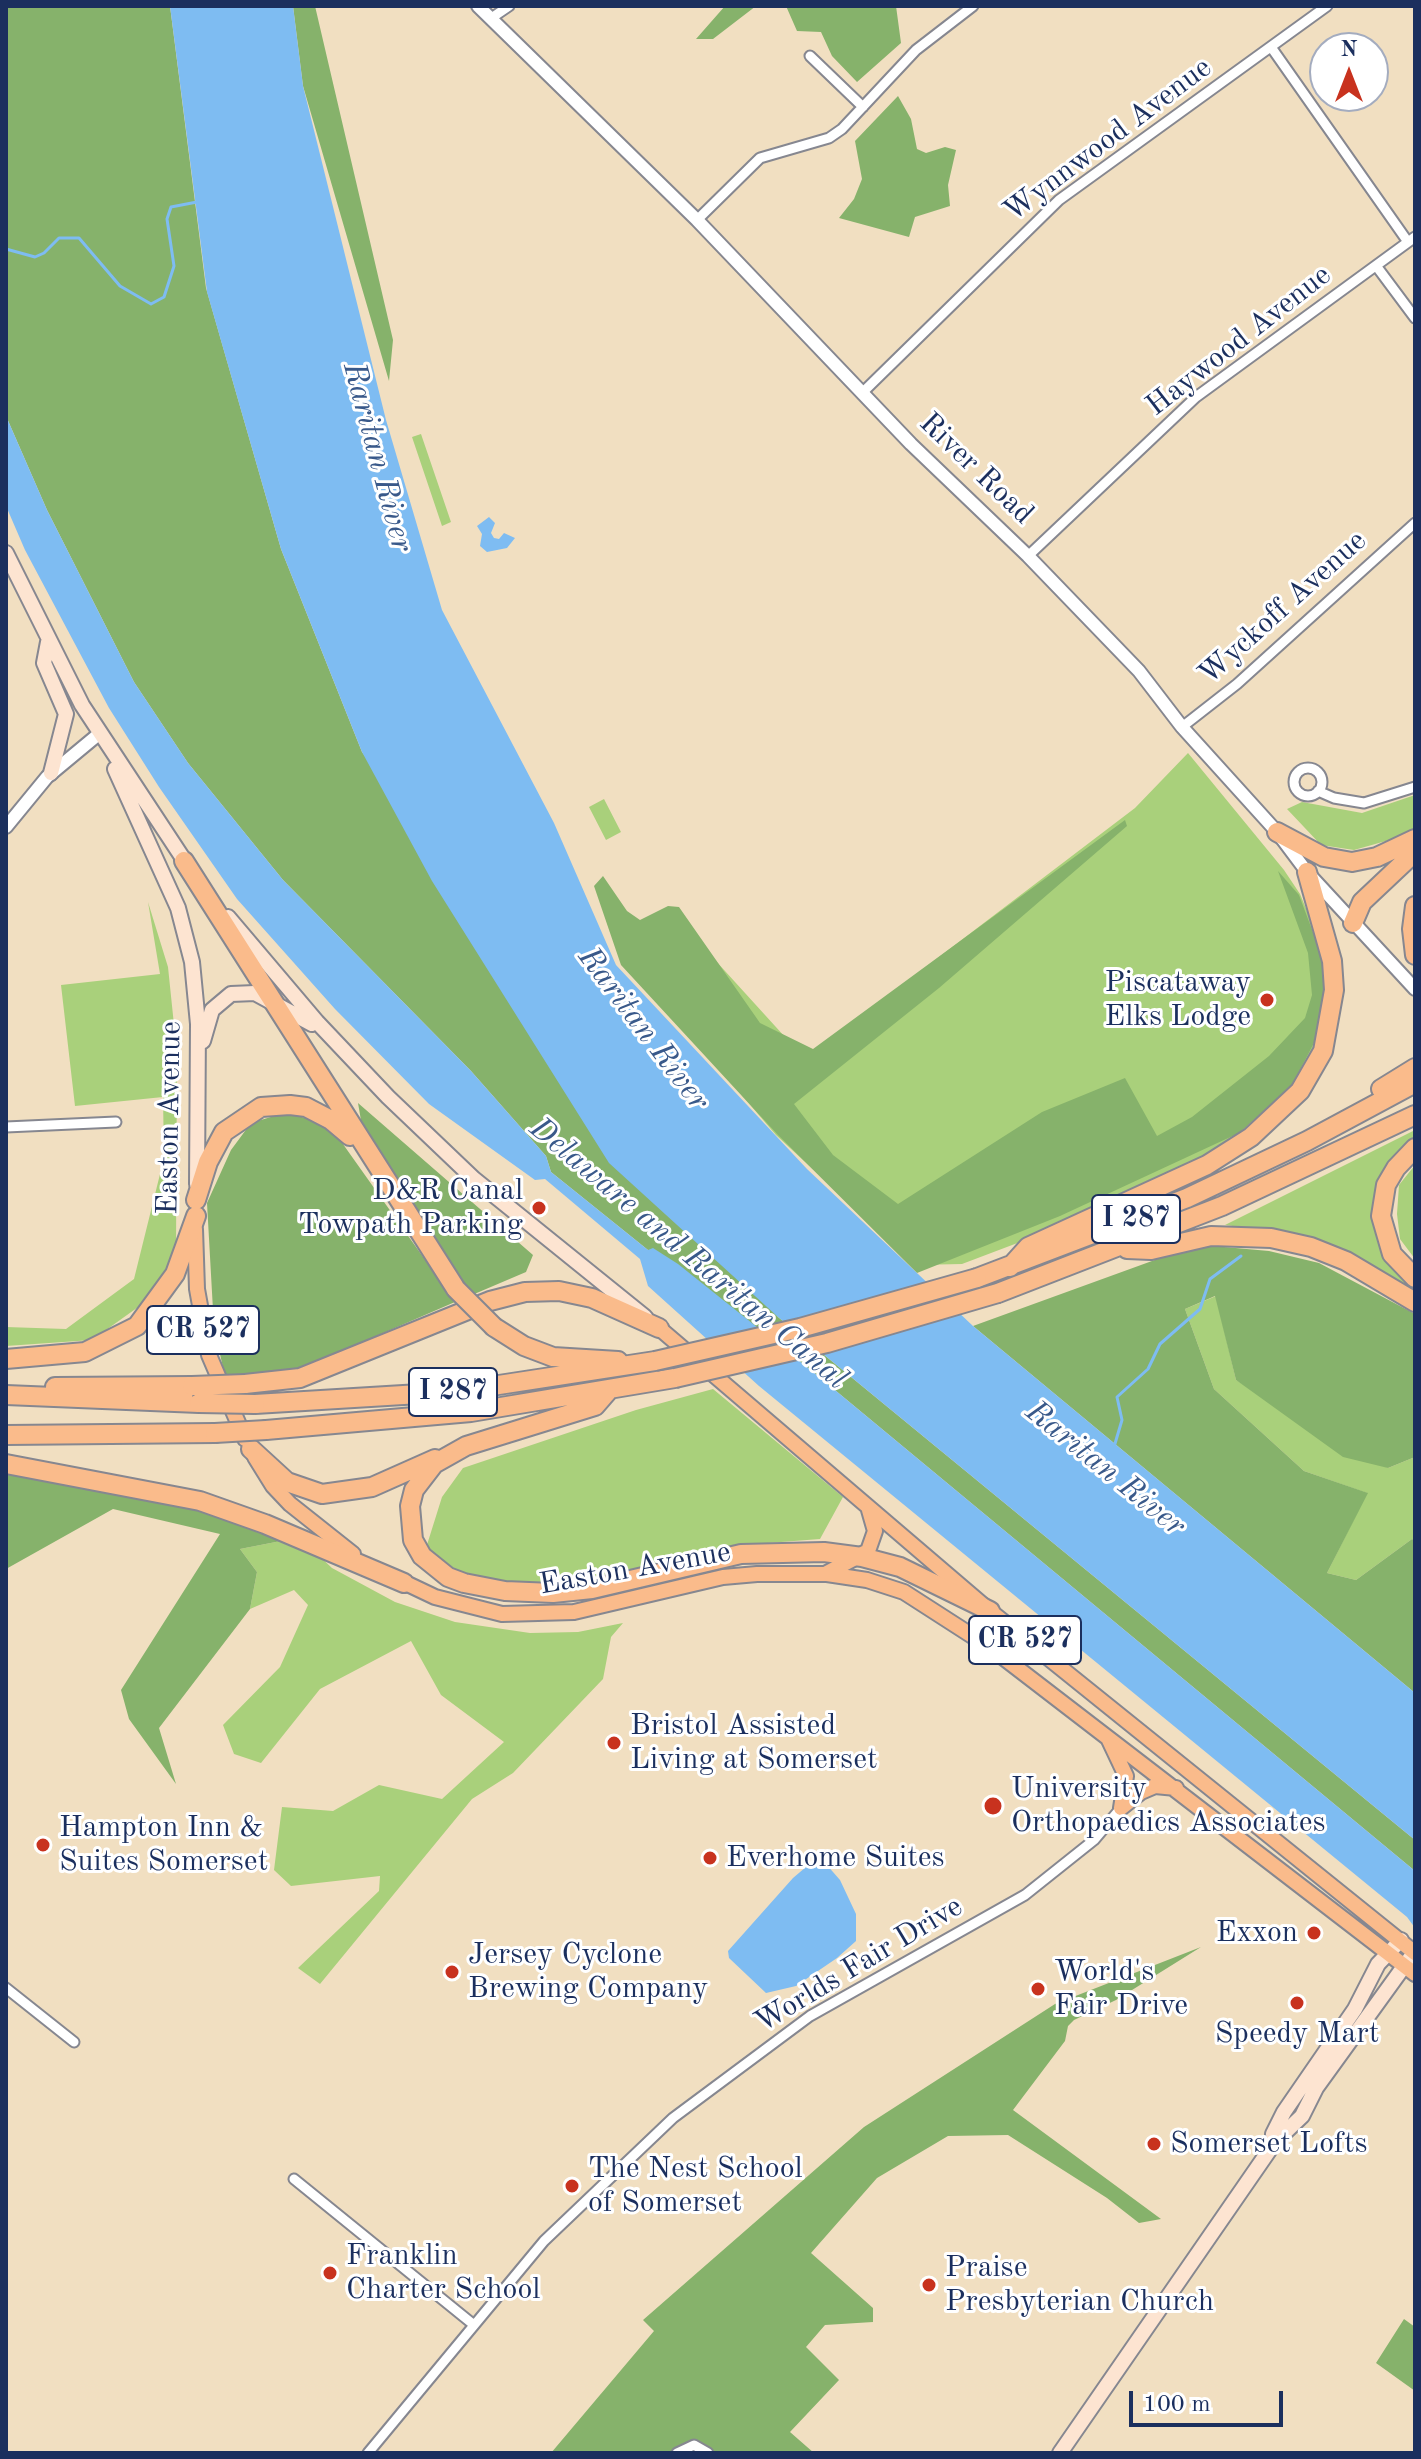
<!DOCTYPE html>
<html>
<head>
<meta charset="utf-8">
<style>
  body { margin:0 }
  #map { position:relative; width:1421px; height:2459px; overflow:hidden; background:#f1dfc1; font-family:"Old Standard TT",serif }
  canvas { display:block }
  .frame { position:absolute; inset:0; border:8px solid #1b2f5e; pointer-events:none }
  .north { position:absolute; left:1309px; top:32px; width:80px; height:80px; box-sizing:border-box; background:#fff; border:2px solid #a4acbf; border-radius:50%; rotate:0deg; font-size:22px; font-weight:700; line-height:32px; text-align:center; color:#1b2f5e }
  .north::after { content:''; display:block; margin:auto; width:28px; height:36px; background:#c8321e; clip-path:polygon(50% 0,100% 100%,50% 72%,0 100%) }
  .scale { position:absolute; left:1129px; top:2391px; width:154px; height:36px; box-sizing:border-box; border:4px solid #1b2f5e; border-top:0; padding-left:10px; font-size:24px; line-height:28px; white-space:nowrap; color:#1b2f5e; -webkit-text-stroke:6px #fff; paint-order:stroke }
</style>
</head>
<body>
<div id="map">
<canvas width="1421" height="2459"></canvas>
<div class="frame"></div>
<div class="north">N</div>
<div class="scale">100 m</div>
</div>
<script>
const ctx = document.querySelector('canvas').getContext('2d');
ctx.lineJoin = 'round';
function paint(path, color) { ctx.fillStyle = color; ctx.fill(path, 'evenodd'); }
const shape = rows => new Path2D(rows.map(r => 'M' + r).join(''));
function stroke(path, color, width, dash) { ctx.strokeStyle = color; ctx.lineWidth = width; ctx.lineCap = dash ? 'butt' : 'round'; ctx.setLineDash(dash || []); ctx.stroke(path); }
function write(font, color, halo, rows, align = 'center') {
  ctx.font = font + ' "Old Standard TT",serif'; ctx.lineWidth = 6; ctx.setLineDash([]); ctx.textBaseline = 'middle'; ctx.strokeStyle = halo; ctx.fillStyle = color; for (const [text, x, y, turn = 0] of rows) {
    ctx.save(); ctx.translate(x, y); ctx.rotate((+turn || 0) * Math.PI / 180); ctx.textAlign = isNaN(turn) ? turn : align; if (halo) ctx.strokeText(text, 0, 0); ctx.fillText(text, 0, 0); ctx.restore();
  }
}
const green = shape([
  [421,434,451,522,442,526,412,437],
  [1188,753,1284,870,1300,894,1324,952,1319,1034,1309,1062,1295,1084,1245,1132,1178,1170,1028,1239,962,1264,916,1265,776,1135,619,952,675,916,805,1059,1135,808],
  [1415,795,1415,828,1393,839,1354,850,1321,845,1287,809,1302,802,1362,813],
  [604,799,621,832,606,840,589,807],
  [148,902,168,967,177,1054,176,1251,155,1295,92,1340,6,1346,6,1327,66,1329,134,1279,164,1158,163,1097,75,1106,61,985,160,974],
  [1415,1130,1415,1139,1402,1150,1375,1204,1415,1285,1415,1294,1264,1230,1225,1225],
  [1415,1165,1415,1259,1400,1239,1397,1214,1399,1185],
  [1216,1296,1236,1380,1388,1468,1415,1457,1415,1541,1412,1539,1356,1580,1327,1573,1367,1493,1304,1471,1214,1389,1185,1309],
  [713,1389,843,1497,820,1539,768,1543,657,1564,654,1570,595,1583,511,1584,436,1568,411,1556,426,1548,442,1497,463,1468,636,1410],
  [286,1540,316,1553,332,1568,395,1602,455,1622,530,1633,578,1632,623,1623,611,1637,603,1679,513,1773,472,1799,320,1984,298,1968,379,1891,380,1876,291,1886,274,1870,282,1807,333,1811,379,1785,442,1799,504,1742,441,1695,411,1641,320,1689,261,1763,234,1754,223,1725,280,1667,308,1605,294,1590,250,1609,257,1572,240,1549]
]);
const forest = shape([
  [6,6,170,6,206,288,281,549,362,752,778,1317,1415,1840,1415,1871,812,1371,648,1250,551,1172,546,1156,471,1071,283,880,188,763,134,682,47,510,6,416],
  [293,6,315,6,393,340,389,381,303,86],
  [725,6,756,6,713,39,696,39],
  [786,6,896,6,901,43,857,82,832,56,821,32,797,31],
  [898,96,911,119,917,149,926,153,945,147,956,150,948,185,950,206,915,217,909,237,839,218,854,199,862,179,855,141],
  [1125,820,1127,826,939,988,794,1104,833,1155,898,1204,1042,1112,1125,1078,1157,1136,1192,1117,1269,1056,1305,1018,1312,995,1308,953,1278,871,1299,895,1323,959,1326,996,1316,1039,1292,1085,1239,1133,1060,1216,917,1273,778,1135,621,965,594,886,603,876,627,911,640,920,668,906,679,907,760,1023,813,1049],
  [358,1103,533,1255,526,1272,472,1295,363,1132],
  [284,1113,328,1123,455,1302,293,1372,225,1376,214,1328,207,1203,231,1150,251,1123],
  [1213,1246,1269,1251,1319,1263,1415,1314,1415,1457,1388,1468,1343,1457,1236,1380,1215,1296,1185,1309,1214,1389,1304,1471,1368,1493,1327,1573,1356,1580,1412,1539,1415,1541,1415,1693,973,1326,1163,1257],
  [6,1474,184,1504,286,1540,240,1549,257,1572,250,1609,159,1728,176,1784,129,1719,121,1690,220,1534,113,1509,6,1569],
  [1201,1947,1116,2000,1074,2020,1068,2026,1065,2041,1013,2110,1161,2219,1139,2223,1107,2198,1008,2135,948,2136,877,2178,811,2253,873,2308,873,2322,825,2325,806,2347,839,2380,790,2432,814,2453,551,2453,654,2331,643,2320,864,2127,1055,2004],
  [1404,2319,1415,2327,1415,2391,1376,2363]
]);
const water = shape([
  [170,6,293,6,303,86,386,420,442,610,554,823,616,965,807,1169,973,1326,1415,1693,1415,1840,778,1317,609,1163,432,881,362,752,281,549,207,292],
  [6,416,47,510,134,682,188,763,283,880,471,1071,546,1156,551,1172,648,1250,653,1248,678,1264,812,1371,1415,1871,1415,1928,1407,1917,759,1386,648,1286,640,1259,545,1179,535,1180,429,1104,335,1009,237,899,159,787,109,708,25,550,6,506],
  [489,517,495,523,491,533,494,538,499,539,504,533,515,538,507,548,487,552,480,546,482,534,477,526],
  [819,1856,840,1880,856,1914,856,1941,837,1958,796,1986,766,1993,729,1958,728,1951,793,1878]
]);
const stream = shape([
  [6,249,35,257,44,253,59,238,79,238,120,286,151,304,164,297,174,266,167,219,171,207,197,202],
  [1114,1447,1122,1420,1117,1397,1148,1369,1160,1344,1200,1309,1210,1279,1241,1256]
]);
const minor = shape([
  [490,19,509,6],
  [1271,47,1408,242],
  [810,56,863,107],
  [697,220,760,158,829,138,842,129,916,50,973,6],
  [1377,267,1415,318],
  [862,393,1059,200,1327,6],
  [1028,556,1196,397,1415,237],
  [1182,727,1237,684,1415,523],
  '1294 782a14 14 0 1 1 28 0a14 14 0 1 1-28 0Z',
  [1318,791,1334,798,1364,803,1415,787],
  [6,1127,116,1122],
  [6,1988,74,2042],
  [294,2179,474,2325],
  [368,2453,544,2241,673,2118,810,2016,1025,1895,1094,1840,1121,1808],
  [677,2453,694,2445,708,2453]
]);
const tertiary = shape([
  [478,6,697,220,911,444,1028,556,1139,671,1182,727,1277,832,1307,872,1415,989],
  [6,827,47,777,100,733]
]);
const secondary = shape([
  [6,553,82,705,188,866],
  [48,642,44,663,66,714,51,773],
  [115,769,178,908,192,962,198,1024,197,1184],
  [228,917,317,1022,388,1097,474,1179,645,1317],
  [203,1041,212,1010,231,994,255,993,312,1024],
  [1275,2142,1273,2134,1284,2112,1355,2009,1378,1964,1401,1940],
  [1060,2453,1275,2142,1302,2116,1316,2088,1410,1958]
]);
const primary = shape([
  [195,1229,197,1289,209,1355,245,1439],
  [659,1328,990,1611,1415,1953],
  [255,1457,273,1486,290,1504,353,1554],
  [827,1573,868,1551,875,1531,869,1510],
  [395,1578,435,1597,502,1614,574,1612,723,1577,757,1574,827,1574,867,1580,904,1592,991,1648,1415,1974],
  [1108,1738,1126,1776,1121,1808],
  [1121,1808,1141,1792,1155,1786,1176,1788]
]);
const motorway = shape([
  [1277,832,1324,857,1352,862,1377,857,1415,839],
  [184,861,456,1289],
  [1415,906,1412,929,1415,955],
  [1353,923,1362,902,1415,852],
  [1381,1089,1415,1068],
  [1415,1148,1396,1168,1386,1185,1381,1216,1392,1254,1415,1278],
  [196,1200,208,1162,224,1132,261,1107,290,1105,306,1107,331,1120,350,1136],
  [1127,1249,1151,1250,1211,1236,1271,1238,1311,1247,1346,1261,1415,1302],
  [1010,1267,1028,1247,1207,1165,1251,1137,1300,1091,1323,1051,1334,990,1332,961,1307,872],
  [977,1278,1187,1198,1307,1141,1415,1083],
  [998,1293,1222,1206,1415,1115],
  [494,1327,524,1346,553,1357,618,1361],
  [6,1359,85,1352,137,1326,175,1274,196,1216],
  [245,1384,300,1378,490,1301,525,1292,559,1291,592,1298,659,1328],
  [55,1387,192,1386],
  [608,1391,595,1406,466,1446,434,1464,414,1490,410,1506,413,1540,422,1556,448,1577,464,1583,505,1591,553,1593,592,1589,741,1554,824,1552,862,1557,900,1567,990,1611],
  [6,1395,199,1403],
  [255,1404,453,1392,655,1361],
  [266,1430,471,1412,675,1378],
  [6,1435,215,1433],
  [251,1449,287,1482,322,1494,372,1487,435,1459],
  [6,1464,200,1501,265,1524,404,1583]
]);
const motorwayBridge = shape([
  [456,1289,494,1327],
  [655,1361,800,1328,977,1278],
  [675,1378,827,1343,998,1293],
  [192,1386,245,1384],
  [199,1403,255,1404],
  [215,1433,266,1430]
]);
const markers = [
  [1267,1000,8,"#c8321e"],
  [539,1208,8,"#c8321e"],
  [614,1743,8,"#c8321e"],
  [993,1806,10,"#c8321e"],
  [43,1845,8,"#c8321e"],
  [710,1858,8,"#c8321e"],
  [1314,1933,8,"#c8321e"],
  [452,1972,8,"#c8321e"],
  [1038,1989,8,"#c8321e"],
  [1297,2003,8,"#c8321e"],
  [1154,2144,8,"#c8321e"],
  [572,2186,8,"#c8321e"],
  [330,2273,8,"#c8321e"],
  [929,2285,8,"#c8321e"]
];
const shields = [
  [1136,1219,88],
  [203,1330,112],
  [453,1392,88],
  [1025,1640,112]
];
const shieldNames = [
  ["I 287",1136,1219],
  ["CR 527",203,1330],
  ["I 287",453,1392],
  ["CR 527",1025,1640]
];
const streetNames = [
  ["Wynnwood Avenue",1108,140,-37],
  ["Haywood Avenue",1239,341,-38],
  ["River Road",976,469,44],
  ["Wyckoff Avenue",1283,608,-42],
  ["Easton Avenue",170,1118,-89],
  ["Easton Avenue",635,1569,-10],
  ["Worlds Fair Drive",859,1965,-31]
];
const poiNames = [
  ["Piscataway",1251,983,"right"],
  ["Elks Lodge",1251,1017,"right"],
  ["D&R Canal",523,1191,"right"],
  ["Towpath Parking",523,1225,"right"],
  ["Bristol Assisted",630,1726],
  ["Living at Somerset",630,1760],
  ["University",1011,1789],
  ["Orthopaedics Associates",1011,1823],
  ["Hampton Inn &",59,1828],
  ["Suites Somerset",59,1862],
  ["Everhome Suites",726,1858],
  ["Exxon",1298,1933,"right"],
  ["Jersey Cyclone",468,1955],
  ["Brewing Company",468,1989],
  ["World's",1054,1972],
  ["Fair Drive",1054,2006],
  ["Speedy Mart",1297,2034,"center"],
  ["Somerset Lofts",1170,2144],
  ["The Nest School",588,2169],
  ["of Somerset",588,2203],
  ["Franklin",346,2256],
  ["Charter School",346,2290],
  ["Praise",945,2268],
  ["Presbyterian Church",945,2302]
];
const waterNames = [
  ["Raritan River",377,457,75],
  ["Raritan River",643,1029,53],
  ["Delaware and Raritan Canal",688,1254,40],
  ["Raritan River",1105,1469,39]
];
paint(green, '#a9d07b');
paint(forest, '#86b26b');
paint(water, '#7ebcf2');
stroke(stream, '#7ebcf2', 3);
stroke(minor, '#868790', 13);
stroke(tertiary, '#868790', 16);
stroke(secondary, '#868790', 18);
stroke(primary, '#868790', 18);
stroke(motorway, '#868790', 22);
stroke(minor, '#fff', 9);
stroke(tertiary, '#fff', 12);
stroke(secondary, '#fde4d1', 14);
stroke(primary, '#fabb8b', 14);
stroke(motorway, '#fabb8b', 18);
stroke(motorwayBridge, '#868790', 22, []);
stroke(motorwayBridge, '#fabb8b', 18);
for (const [x, y, r, color] of markers) { const dot = new Path2D(); dot.arc(x, y, r, 0, 2 * Math.PI); ctx.fillStyle = color; ctx.fill(dot); stroke(dot, '#fff', 3); }
for (const [x, y, w] of shields) { const box = new Path2D(); box.roundRect(x - w / 2, y - 24, w, 48, 6); ctx.fillStyle = '#fff'; ctx.fill(box); stroke(box, '#1b2f5e', 2); }
write('bold 28px', '#1b2f5e', null, shieldNames);
write('30px', '#1b2f5e', '#fff', streetNames);
write('30px', '#1b2f5e', '#fff', poiNames, 'left');
write('italic 32px', '#39598a', '#fff', waterNames);
</script>
</body>
</html>
